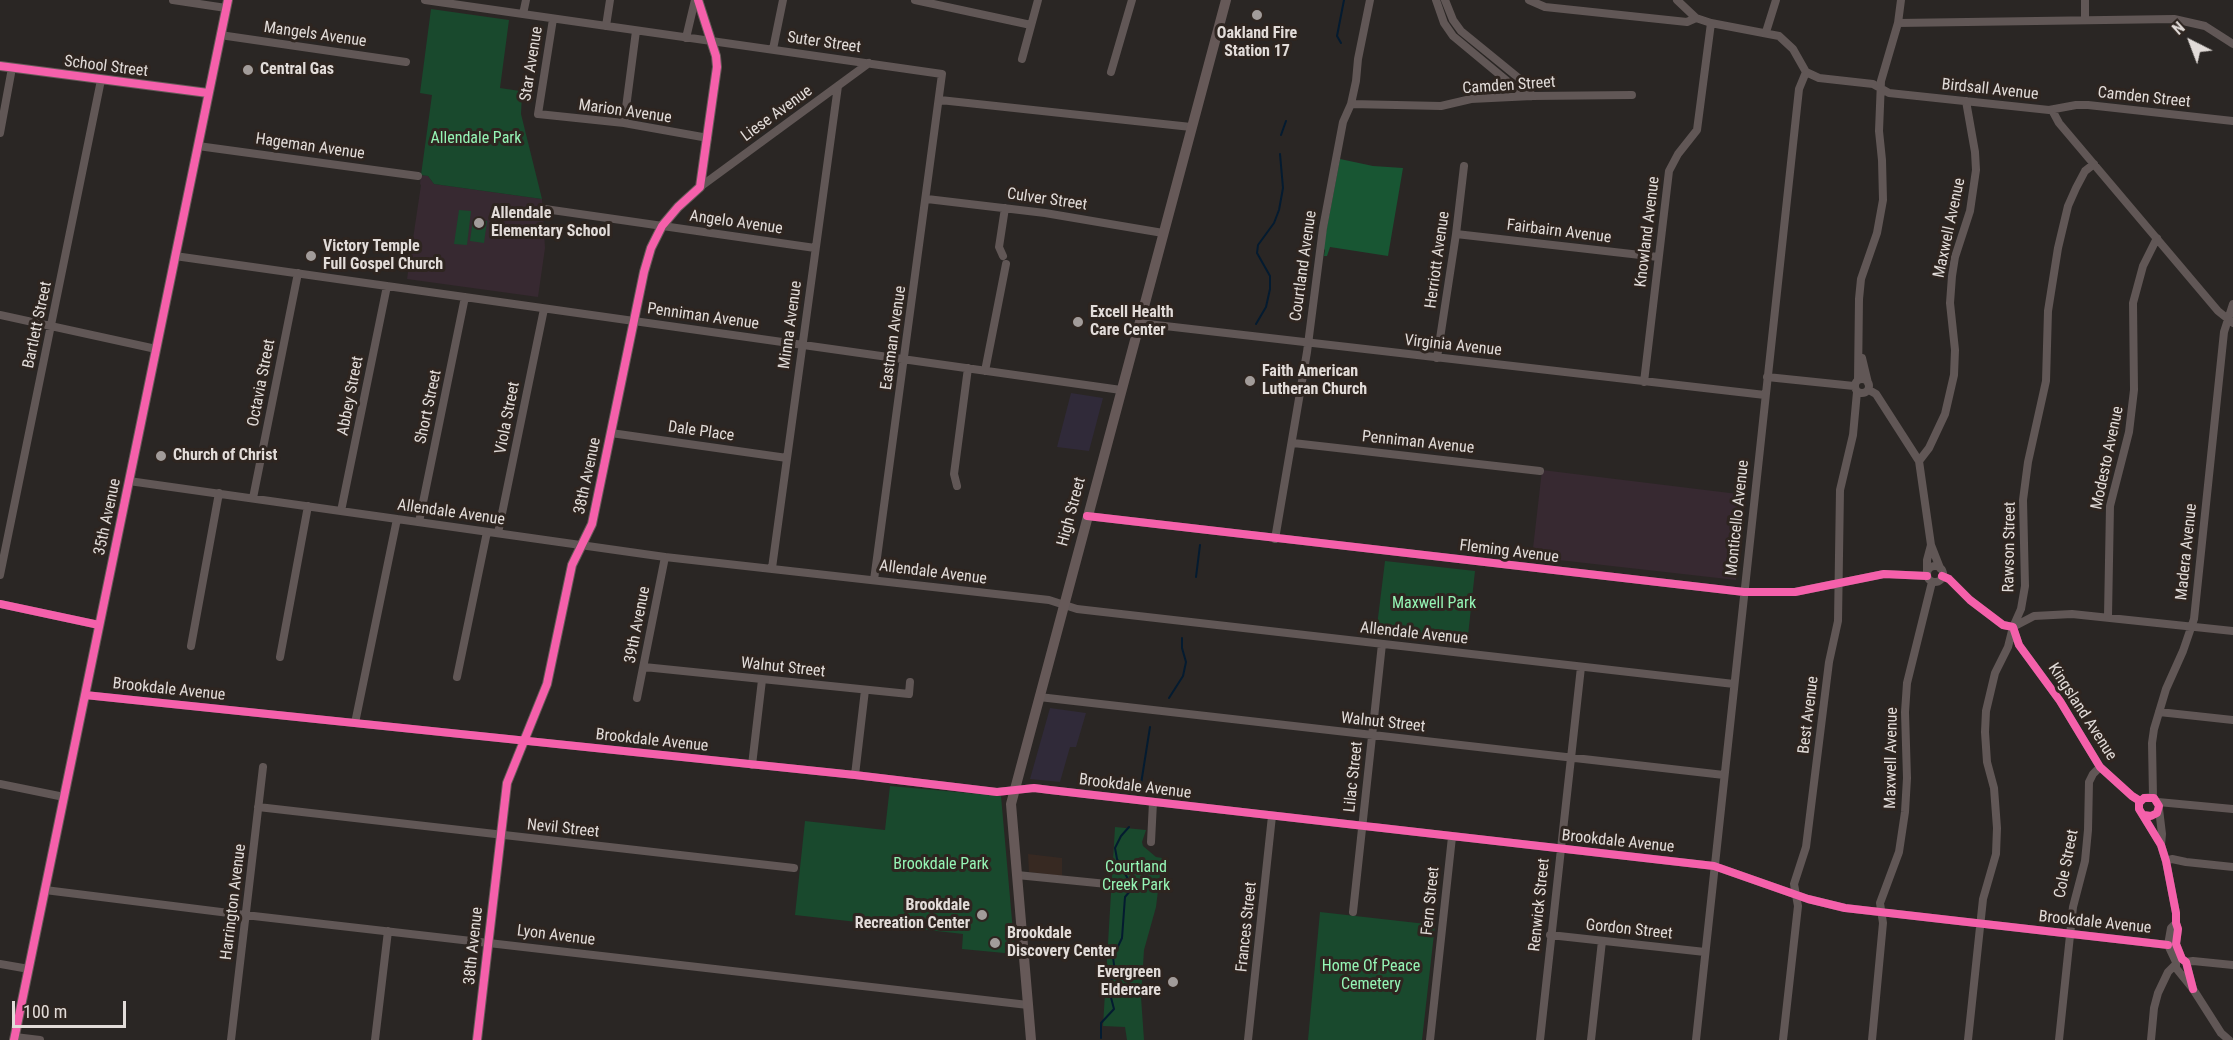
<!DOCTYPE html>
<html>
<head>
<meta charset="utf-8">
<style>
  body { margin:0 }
  #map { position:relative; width:2233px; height:1040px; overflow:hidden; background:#2a2624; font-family:"Roboto Condensed",sans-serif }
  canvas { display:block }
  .north { position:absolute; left:2161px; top:12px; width:60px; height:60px; -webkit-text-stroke:4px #2e2520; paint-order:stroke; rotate:318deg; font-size:16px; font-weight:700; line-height:24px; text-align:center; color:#e2dcd9 }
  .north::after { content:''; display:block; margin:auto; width:21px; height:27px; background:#e2dcd9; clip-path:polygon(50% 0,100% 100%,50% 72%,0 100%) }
  .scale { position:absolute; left:12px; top:1001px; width:114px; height:27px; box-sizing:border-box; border:3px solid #e2dcd9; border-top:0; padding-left:8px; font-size:18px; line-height:21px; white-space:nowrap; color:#e2dcd9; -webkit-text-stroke:4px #2e2520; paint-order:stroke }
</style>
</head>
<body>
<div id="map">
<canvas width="2233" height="1040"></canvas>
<div class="north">N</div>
<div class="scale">100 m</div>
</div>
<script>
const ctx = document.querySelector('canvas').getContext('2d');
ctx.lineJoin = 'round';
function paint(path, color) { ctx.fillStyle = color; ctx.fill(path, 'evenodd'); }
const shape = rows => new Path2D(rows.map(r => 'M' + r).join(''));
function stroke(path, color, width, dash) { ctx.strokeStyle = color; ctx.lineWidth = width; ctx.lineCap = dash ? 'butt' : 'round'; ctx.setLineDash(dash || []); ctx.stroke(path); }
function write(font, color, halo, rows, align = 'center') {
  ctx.font = font + ' "Roboto Condensed",sans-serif'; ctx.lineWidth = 6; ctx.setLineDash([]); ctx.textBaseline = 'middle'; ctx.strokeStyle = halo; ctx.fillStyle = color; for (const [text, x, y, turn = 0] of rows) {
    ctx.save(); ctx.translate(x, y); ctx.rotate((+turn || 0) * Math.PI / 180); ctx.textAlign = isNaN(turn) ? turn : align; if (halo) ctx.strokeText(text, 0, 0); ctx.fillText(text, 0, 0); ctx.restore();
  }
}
const commercial = shape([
  [1071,393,1103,398,1089,451,1057,447],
  [1050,708,1086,713,1076,747,1070,747,1060,782,1030,779]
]);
const built = shape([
  [1028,854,1062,858,1062,876,1029,872]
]);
const education = shape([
  [421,175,428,176,434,184,542,199,545,248,538,297,407,279,421,185,420,184],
  [1542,470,1746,495,1736,580,1532,557]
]);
const green = shape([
  [431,9,509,20,500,88,520,91,522,93,521,114,542,199,434,184,428,176,421,175,432,95,420,93],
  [459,210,471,211,467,245,454,244],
  [473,219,487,221,484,243,470,241],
  [1385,561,1475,571,1467,645,1376,634],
  [890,786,1001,796,1015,954,962,949,963,934,795,915,805,821,885,830],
  [1115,827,1146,830,1142,842,1143,846,1156,857,1162,858,1156,907,1144,950,1141,997,1144,1040,1127,1040,1125,1027,1103,1026],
  [1320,912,1435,925,1422,1040,1308,1040]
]);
const forest = shape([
  [1340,159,1373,166,1403,168,1388,256,1330,247,1327,256,1324,256,1325,250,1323,248]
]);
const stream = shape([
  [1341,43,1337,36,1344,0],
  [1281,135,1286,121],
  [1256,324,1266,307,1270,289,1270,276,1257,253,1258,245,1274,223,1279,210,1283,188,1280,154],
  [1196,577,1200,545],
  [1169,698,1183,676,1186,662,1182,648,1182,638],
  [1141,784,1150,727],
  [1101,1038,1101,1023,1114,1009,1108,986,1115,973,1113,957,1122,938,1125,897,1130,891,1129,881,1117,859,1115,848,1121,836,1129,827]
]);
const street = shape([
  [173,0,226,8],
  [425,0,942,74,874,580],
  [915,0,1031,25],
  [1436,0,1444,23,1453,36,1518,90,1529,95],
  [1445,0,1453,20,1461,31,1526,84,1532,96],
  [1529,0,1545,7,1687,22,1696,18],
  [1677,0,1696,18,1711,23,1779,36,1793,49,1806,72,1819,78,1873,84,1889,93,2049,110,2076,105,2088,105,2233,121],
  [2085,0,2085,20],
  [523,14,526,0],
  [553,19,538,114,624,123,708,138],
  [1898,23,2174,19,2205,26,2233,44],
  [606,26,610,0],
  [1766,32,1776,0],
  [220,35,406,62],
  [686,38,695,0],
  [773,49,783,0],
  [1022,59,1038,0],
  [1111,72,1132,0],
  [940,100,1191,127],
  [1351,104,1441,106,1471,99,1532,96,1632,95],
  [2052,110,2059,123,2218,311,2233,323],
  [624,123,636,31],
  [0,133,12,68],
  [198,146,418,176],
  [700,187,869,63],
  [927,199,1045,213,1163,233],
  [545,209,815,248],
  [1456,234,1658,257],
  [175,256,1121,390],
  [1003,256,999,247,1005,208],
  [0,315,156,349],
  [1139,323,1765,395],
  [1437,358,1456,234,1464,166],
  [1862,358,1868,383],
  [985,371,1006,264],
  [1767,377,1854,386],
  '1855 386a7 7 0 1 1 14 0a7 7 0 1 1-14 0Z',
  [1858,380,1859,299,1861,279,1877,233,1883,200,1882,160,1879,131,1881,81,1898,23,1901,0],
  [1644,382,1669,171,1678,154,1697,130,1711,23],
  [1869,390,1876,394,1919,461,1931,545,1927,560,1927,572],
  [611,433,787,458],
  [1293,443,1540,471],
  [1919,461,1929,448,1945,414,1954,375,1955,350,1950,303,1952,276,1955,257,1970,211,1976,170,1975,152,1966,101],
  [129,481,665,557,1049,600,1077,609,1734,684],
  [957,486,954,474,968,368],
  [253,498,298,273],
  [341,511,387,286],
  [1087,516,1744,592,1795,592,1884,574,1927,576],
  [419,522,465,297],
  [498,533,544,309],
  [1275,539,1307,352,1323,228,1343,122,1351,104,1356,81,1358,59,1370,0],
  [1931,545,1940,568],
  '1927 574a8 8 0 1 1 16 0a8 8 0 1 1-16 0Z',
  [772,568,838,86],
  [0,575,101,80],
  [1942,576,1949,579,1970,600,2003,625,2013,627,2034,616,2072,614,2233,631],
  [0,604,99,625],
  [2108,616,2110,506,2129,432,2134,390,2133,303,2143,266,2157,238],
  [2013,628,2019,645,2060,701,2100,767,2132,796,2140,801],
  [191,646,219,493],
  [280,657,308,506],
  [644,667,909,694,910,682],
  [457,677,487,532],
  [85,695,855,775,997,792,1034,788,1050,790,1714,866,1808,899,1845,908,2168,945,2176,944],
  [1039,697,1724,775],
  [637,698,665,557],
  [2159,712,2233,720],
  [355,723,397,519],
  [752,765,762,680],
  [855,775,865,690],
  [0,784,64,797],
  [2153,797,2152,743,2154,729,2166,689,2183,651,2194,619,2224,332,2233,304],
  [2153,797,2144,798,2139,803,2139,809,2161,845,2166,861,2176,913,2176,923,2178,929,2176,944,2182,959,2186,962,2193,989],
  [2158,802,2233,809],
  [258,807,794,868],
  [2159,809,2162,834,2161,845],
  [1151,842,1153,802],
  [2166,861,2172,859,2186,862,2233,867],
  [1017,875,1107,884],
  [45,890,245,915,1028,1005],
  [1353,912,1382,644],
  [2176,923,2171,928,2168,945,2176,962,2176,968,2193,989,2221,1033,2229,1040],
  [1550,935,1705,952],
  [2186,962,2193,961,2233,965],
  [0,964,29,969],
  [15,1037,40,1040],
  [231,1040,263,767],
  [375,1040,388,931],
  [1248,1040,1272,816],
  [1430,1040,1452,837],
  [1540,1040,1581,667],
  [1591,1040,1602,941],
  [1696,1040,1799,89,1806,72],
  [1783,1040,1798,906,1794,884,1806,847,1829,662,1838,621,1840,490,1853,435,1857,392],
  [1872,1040,1883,923,1880,903,1899,852,1905,812,1907,778,1905,712,1907,683,1932,582],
  [1968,1040,1983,899,1996,854,1997,828,1994,788,1987,762,1985,732,1986,711,1995,673,2008,647,2013,627,2021,609,2025,586,2023,500,2028,462,2046,381,2048,311,2058,248,2068,206,2076,188,2085,171,2094,164],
  [2059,1040,2073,907,2085,861,2088,830,2089,782,2093,774,2100,767],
  [2151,1040,2154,1008,2158,993,2168,972,2175,965]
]);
const secondary = shape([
  [0,66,208,93],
  [14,1040,228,0],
  [477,1040,507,783,547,684,572,565,592,524,644,272,651,248,662,226,678,207,700,187,717,67,716,56,698,0],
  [1031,1040,1011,804,1226,0]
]);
const cycleway = shape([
  [0,66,208,93],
  [1087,516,1744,592,1795,592,1884,574,1927,576],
  [1942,576,1949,579,1970,600,2003,625,2013,627,2019,645,2060,701,2100,767,2132,796,2140,801],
  [0,604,99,625],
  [85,695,855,775,997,792,1034,788,1050,790,1714,866,1808,899,1845,908,2168,945],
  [2144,815,2151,816,2157,813,2159,806,2154,798,2144,798,2139,803,2139,809,2161,845,2166,861,2176,913,2176,923,2178,929,2176,944,2182,959,2186,962,2193,989],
  [14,1040,228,0],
  [477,1040,507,783,547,684,572,565,592,524,644,272,651,248,662,226,678,207,700,187,717,67,716,56,698,0]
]);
const markers = [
  [1257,15,6,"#a29c9a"],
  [248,70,6,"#a29c9a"],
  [479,223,6,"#a29c9a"],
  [311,256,6,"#a29c9a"],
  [1078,322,6,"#a29c9a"],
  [1250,381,6,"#a29c9a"],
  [161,456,6,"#a29c9a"],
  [982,915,6,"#a29c9a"],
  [995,943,6,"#a29c9a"],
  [1173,982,6,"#a29c9a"]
];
const poiNames = [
  ["Oakland Fire",1257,34,"center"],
  ["Station 17",1257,52,"center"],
  ["Central Gas",260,70],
  ["Allendale",491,214],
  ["Elementary School",491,232],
  ["Victory Temple",323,247],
  ["Full Gospel Church",323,265],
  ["Excell Health",1090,313],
  ["Care Center",1090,331],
  ["Faith American",1262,372],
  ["Lutheran Church",1262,390],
  ["Church of Christ",173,456],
  ["Brookdale",970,906,"right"],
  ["Recreation Center",970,924,"right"],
  ["Brookdale",1007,934],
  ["Discovery Center",1007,952],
  ["Evergreen",1161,973,"right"],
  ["Eldercare",1161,991,"right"]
];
const streetNames = [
  ["Mangels Avenue",315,35,8],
  ["Suter Street",824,43,8],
  ["Star Avenue",532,64,-81],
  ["School Street",106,67,7],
  ["Camden Street",1509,86,-4],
  ["Birdsall Avenue",1990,90,6],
  ["Camden Street",2144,98,6],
  ["Marion Avenue",625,112,8],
  ["Liese Avenue",777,114,-36],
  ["Hageman Avenue",310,147,8],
  ["Culver Street",1047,200,8],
  ["Angelo Avenue",736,223,8],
  ["Maxwell Avenue",1950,228,-78],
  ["Fairbairn Avenue",1559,232,7],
  ["Knowland Avenue",1648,232,-83],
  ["Herriott Avenue",1438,260,-82],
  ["Courtland Avenue",1304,266,-82],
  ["Penniman Avenue",703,317,8],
  ["Bartlett Street",38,325,-78],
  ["Minna Avenue",791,325,-82],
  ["Eastman Avenue",894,338,-82],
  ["Virginia Avenue",1453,346,6],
  ["Octavia Street",262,383,-79],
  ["Abbey Street",351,396,-79],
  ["Short Street",429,407,-78],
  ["Viola Street",508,418,-79],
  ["Dale Place",701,432,8],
  ["Penniman Avenue",1418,443,6],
  ["Modesto Avenue",2108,458,-78],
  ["38th Avenue",588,476,-78],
  ["High Street",1072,512,-75],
  ["Allendale Avenue",451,513,8],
  ["35th Avenue",108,517,-78],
  ["Monticello Avenue",1738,518,-84],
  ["Rawson Street",2010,547,-89],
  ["Fleming Avenue",1509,552,7],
  ["Madera Avenue",2187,552,-84],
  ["Allendale Avenue",933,573,7],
  ["39th Avenue",638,625,-79],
  ["Allendale Avenue",1414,634,6],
  ["Walnut Street",783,668,6],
  ["Brookdale Avenue",169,690,6],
  ["Kingsland Avenue",2082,712,57],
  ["Best Avenue",1809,715,-83],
  ["Walnut Street",1383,723,6],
  ["Brookdale Avenue",652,741,6],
  ["Maxwell Avenue",1892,758,-89],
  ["Lilac Street",1354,777,-84],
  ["Brookdale Avenue",1135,787,7],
  ["Nevil Street",563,829,6],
  ["Brookdale Avenue",1618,842,6],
  ["Cole Street",2067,864,-79],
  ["Fern Street",1431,901,-84],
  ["Harrington Avenue",234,902,-83],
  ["Renwick Street",1540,905,-84],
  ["Brookdale Avenue",2095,923,6],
  ["Frances Street",1247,927,-84],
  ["Gordon Street",1629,930,6],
  ["Lyon Avenue",556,936,7],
  ["38th Avenue",474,946,-84]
];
const parkNames = [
  ["Allendale Park",476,139],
  ["Maxwell Park",1434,604],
  ["Brookdale Park",941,865],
  ["Courtland",1136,868],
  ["Creek Park",1136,886],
  ["Home Of Peace",1371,967],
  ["Cemetery",1371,985]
];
paint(commercial, '#302a39');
paint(built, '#372922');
paint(education, '#372931');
paint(green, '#19492d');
paint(forest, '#185633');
stroke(stream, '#041b30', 2);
stroke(street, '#615756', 8);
stroke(secondary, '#665958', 10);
stroke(cycleway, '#f560ab', 8);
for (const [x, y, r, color] of markers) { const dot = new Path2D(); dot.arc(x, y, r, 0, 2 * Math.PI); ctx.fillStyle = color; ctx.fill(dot); stroke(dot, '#2e2520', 2); }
write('bold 16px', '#e2dcd9', '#2e2520', poiNames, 'left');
write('16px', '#e2dcd9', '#2e2520', streetNames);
write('16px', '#95f5b5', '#2e2520', parkNames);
</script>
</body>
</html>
